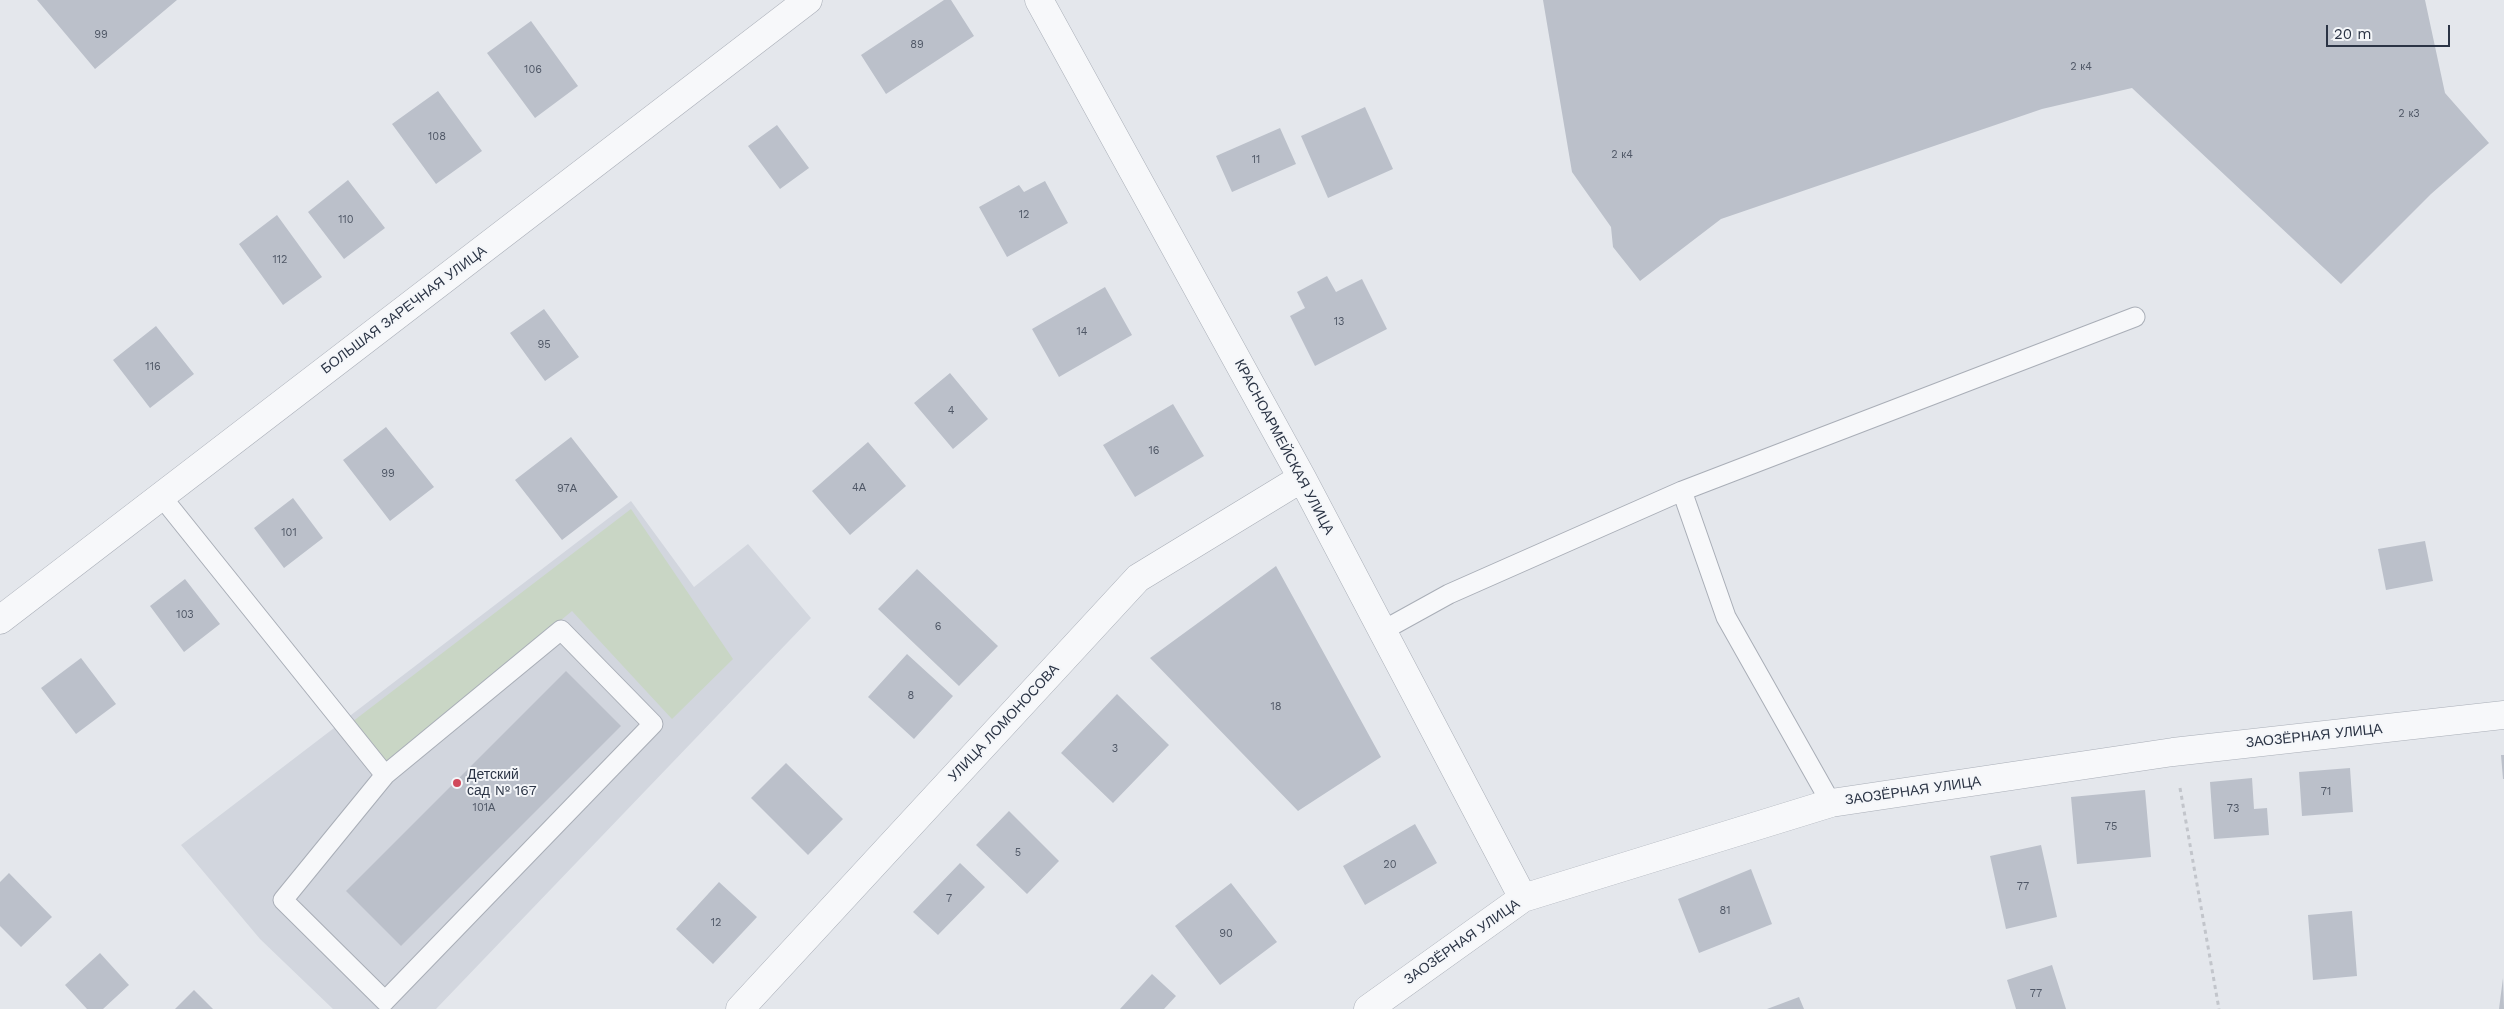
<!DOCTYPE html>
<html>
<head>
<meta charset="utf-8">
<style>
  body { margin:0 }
  #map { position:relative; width:2504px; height:1009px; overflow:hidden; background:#e4e7ec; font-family:"Work Sans",sans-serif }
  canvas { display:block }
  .scale { position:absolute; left:2326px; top:25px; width:124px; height:22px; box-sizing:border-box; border:2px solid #2b3445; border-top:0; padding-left:6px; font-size:15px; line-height:18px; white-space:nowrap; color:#2b3445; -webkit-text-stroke:4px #f4f6f9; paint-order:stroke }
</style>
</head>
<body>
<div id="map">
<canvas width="2504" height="1009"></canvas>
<div class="scale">20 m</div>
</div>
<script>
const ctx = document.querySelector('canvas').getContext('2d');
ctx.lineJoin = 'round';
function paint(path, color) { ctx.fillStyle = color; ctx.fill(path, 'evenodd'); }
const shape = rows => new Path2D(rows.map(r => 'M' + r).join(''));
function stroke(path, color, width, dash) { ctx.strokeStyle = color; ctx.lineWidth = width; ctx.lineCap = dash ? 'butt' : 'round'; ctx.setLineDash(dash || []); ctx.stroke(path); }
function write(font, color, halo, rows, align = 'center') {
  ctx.font = font + ' "Work Sans",sans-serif'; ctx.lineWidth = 4; ctx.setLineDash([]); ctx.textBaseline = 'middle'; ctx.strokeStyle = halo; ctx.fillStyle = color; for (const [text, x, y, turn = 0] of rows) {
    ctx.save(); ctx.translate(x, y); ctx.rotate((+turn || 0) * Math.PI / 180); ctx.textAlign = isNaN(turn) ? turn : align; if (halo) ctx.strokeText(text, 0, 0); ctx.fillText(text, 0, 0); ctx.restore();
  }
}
const built = shape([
  [631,501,694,587,748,544,811,618,436,1009,333,1009,260,939,181,845]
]);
const green = shape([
  [631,509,733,659,672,719,572,611,388,764,352,722]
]);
const building = shape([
  [37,0,177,0,95,69],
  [944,0,951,0,974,36,886,94,861,55],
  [1543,0,2425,0,2445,93,2489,143,2431,194,2341,284,2132,88,2042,109,1721,219,1640,281,1613,247,1611,227,1572,172],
  [531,21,578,86,535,118,487,53],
  [438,91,482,151,436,184,392,124],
  [1365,107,1393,169,1328,198,1301,136],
  [777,125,809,168,780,189,748,146],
  [1280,128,1296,164,1232,192,1216,156],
  [348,180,385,228,344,259,308,212],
  [1045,181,1068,223,1007,257,979,207,1019,185,1024,192],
  [277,215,322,277,283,305,239,244],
  [1327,276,1336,292,1362,279,1387,329,1315,366,1290,316,1305,308,1297,292],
  [1105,287,1132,335,1059,377,1032,329],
  [544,309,579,357,545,381,510,333],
  [156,326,194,374,150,408,113,360],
  [950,373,988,419,953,449,914,403],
  [1173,404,1204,456,1135,497,1103,445],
  [386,427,434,487,390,521,343,460],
  [571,437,618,497,562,540,515,480],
  [868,442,906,486,850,535,812,491],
  [293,498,323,538,284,568,254,528],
  [2425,541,2433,581,2386,590,2378,549],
  [1276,566,1381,757,1298,811,1150,658],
  [917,569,998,646,959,686,878,609],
  [185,579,220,624,184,652,150,606],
  [907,654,953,696,914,739,868,697],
  [81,658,116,704,76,734,41,688],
  [566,671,621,726,401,946,346,891],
  [1117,694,1169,745,1113,803,1061,753],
  [2501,755,2504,755,2504,779,2503,779],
  [786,763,843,819,808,855,751,798],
  [2350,768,2353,812,2302,816,2299,772],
  [2252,778,2254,809,2267,808,2269,835,2214,839,2210,782],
  [2145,790,2151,857,2077,864,2071,797],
  [1009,811,1059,861,1027,894,976,845],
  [1415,824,1437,863,1365,905,1343,866],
  [2041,845,2057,917,2006,929,1990,856],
  [960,863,985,887,938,935,913,912],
  [1751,869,1772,924,1699,953,1678,899],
  [9,873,52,917,21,947,0,926,0,882],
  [719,882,757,917,713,964,676,929],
  [1231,883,1277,942,1220,985,1175,926],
  [2352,911,2357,976,2313,980,2308,915],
  [100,953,129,985,103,1009,87,1009,65,985],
  [2052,965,2066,1009,2016,1009,2007,980],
  [1152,974,1176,996,1164,1009,1120,1009],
  [2503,978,2504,1009,2499,1009],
  [194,990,213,1009,175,1009],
  [1799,997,1804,1009,1767,1009]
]);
const path = shape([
  [2180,788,2219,1009]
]);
const service = shape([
  [1682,491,1726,617,1831,803],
  [161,496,385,775,283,900,385,1001,653,724,561,630,385,775],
  [1382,631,1449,594,1682,491,2135,317]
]);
const minor = shape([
  [1039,0,1302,478,1523,898],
  [0,620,808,0],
  [740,1009,1138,578,1302,478],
  [1368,1009,1523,898,1831,803,2173,752,2504,715]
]);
const markers = [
  [457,783,5,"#d1495b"]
];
const numberNames = [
  ["99",101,35],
  ["89",917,45],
  ["2 к4",2081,67],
  ["106",533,70],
  ["2 к3",2409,114],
  ["108",437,137],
  ["2 к4",1622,155],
  ["11",1256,160],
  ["12",1024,215],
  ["110",346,220],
  ["112",280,260],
  ["13",1339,322],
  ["14",1082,332],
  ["95",544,345],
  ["116",153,367],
  ["4",951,411],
  ["16",1154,451],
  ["99",388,474],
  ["4А",859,488],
  ["97А",567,489],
  ["101",289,533],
  ["103",185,615],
  ["6",938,627],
  ["8",911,696],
  ["18",1276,707],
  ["3",1115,749],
  ["71",2326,792],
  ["101А",484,808],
  ["73",2233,809],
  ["75",2111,827],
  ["5",1018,853],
  ["20",1390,865],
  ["77",2023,887],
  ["7",949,899],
  ["81",1725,911],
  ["12",716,923],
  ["90",1226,934],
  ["77",2036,994]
];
const streetNames = [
  ["БОЛЬШАЯ ЗАРЕЧНАЯ УЛИЦА",404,310,-37],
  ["КРАСНОАРМЕЙСКАЯ УЛИЦА",1284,447,62],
  ["УЛИЦА ЛОМОНОСОВА",1004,723,-47],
  ["ЗАОЗЁРНАЯ УЛИЦА",2314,736,-6],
  ["ЗАОЗЁРНАЯ УЛИЦА",1913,791,-8],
  ["ЗАОЗЁРНАЯ УЛИЦА",1462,942,-35]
];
const poiNames = [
  ["Детский",467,775],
  ["сад № 167",467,791]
];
paint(built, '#d2d6de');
paint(green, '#c9d6c5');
paint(building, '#bbc0ca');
stroke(service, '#a9aeb7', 21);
stroke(minor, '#a9aeb7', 29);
stroke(path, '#c2c5cb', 3, [4, 4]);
stroke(service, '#f7f8fa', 19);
stroke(minor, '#f7f8fa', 28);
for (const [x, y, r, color] of markers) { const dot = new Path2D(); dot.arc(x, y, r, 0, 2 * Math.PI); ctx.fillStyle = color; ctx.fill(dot); stroke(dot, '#f4f6f9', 2); }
write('11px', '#4f5766', null, numberNames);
write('14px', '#2b3445', '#f4f6f9', streetNames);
write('14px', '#2b3445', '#f4f6f9', poiNames, 'left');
</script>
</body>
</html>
